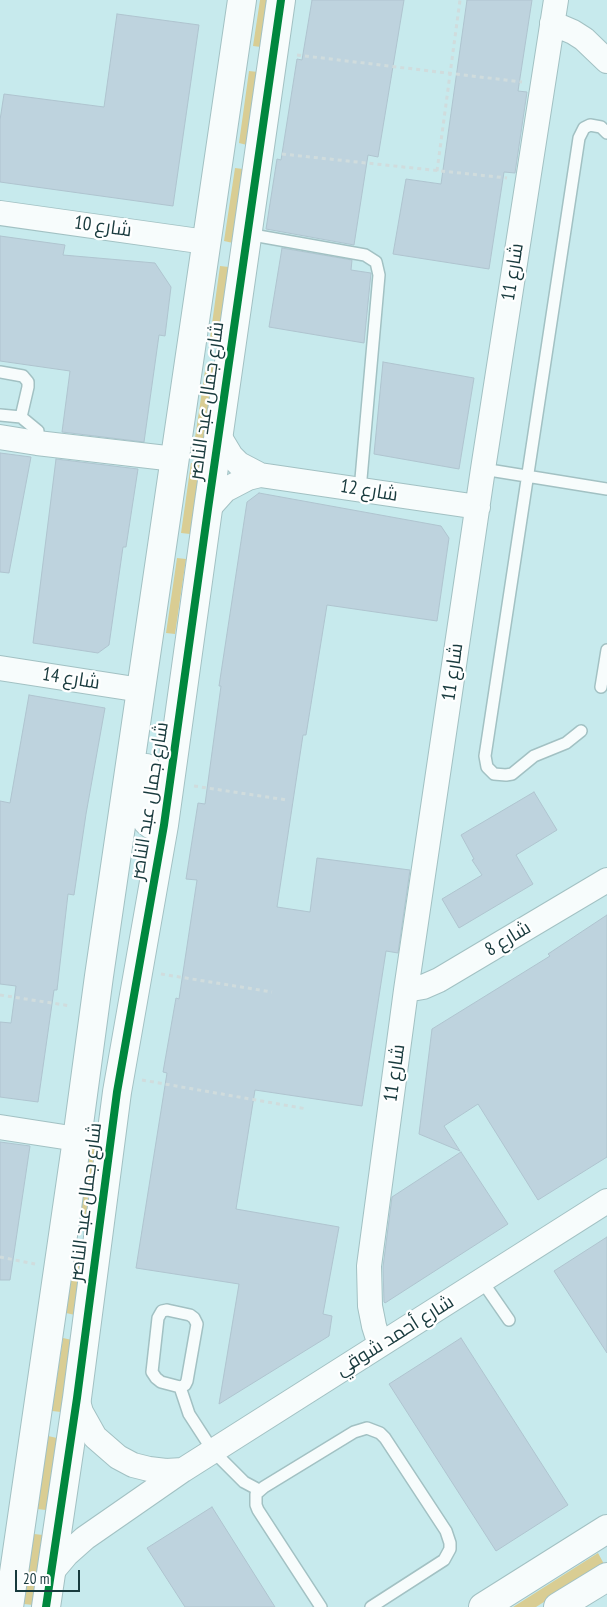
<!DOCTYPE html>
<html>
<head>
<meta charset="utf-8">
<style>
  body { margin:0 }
  #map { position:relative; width:607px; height:1607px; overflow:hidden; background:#c7eaed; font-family:"PT Sans Narrow",sans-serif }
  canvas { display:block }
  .scale { position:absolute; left:15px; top:1570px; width:65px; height:22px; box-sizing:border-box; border:2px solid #183a3d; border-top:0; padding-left:6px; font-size:15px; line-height:18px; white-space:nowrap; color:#183a3d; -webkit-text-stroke:4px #fff; paint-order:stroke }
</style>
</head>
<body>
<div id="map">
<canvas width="607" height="1607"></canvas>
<div class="scale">20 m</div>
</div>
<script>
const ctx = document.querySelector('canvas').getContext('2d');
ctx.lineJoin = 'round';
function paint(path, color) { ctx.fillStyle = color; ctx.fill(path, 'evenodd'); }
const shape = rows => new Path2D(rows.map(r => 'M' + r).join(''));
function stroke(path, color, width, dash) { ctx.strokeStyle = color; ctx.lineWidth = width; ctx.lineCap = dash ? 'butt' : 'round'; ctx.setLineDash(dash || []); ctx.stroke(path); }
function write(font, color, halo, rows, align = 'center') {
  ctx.font = font + ' "PT Sans Narrow",Cairo,sans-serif'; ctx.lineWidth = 4.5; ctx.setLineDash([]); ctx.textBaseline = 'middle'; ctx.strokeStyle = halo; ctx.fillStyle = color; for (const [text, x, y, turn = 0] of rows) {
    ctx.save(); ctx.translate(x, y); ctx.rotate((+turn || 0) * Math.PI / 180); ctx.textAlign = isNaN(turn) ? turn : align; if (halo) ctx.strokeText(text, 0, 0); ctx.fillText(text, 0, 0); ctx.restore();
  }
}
const green = shape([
  [260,0,268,0,261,47,253,46],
  [249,71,258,72,247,145,239,143],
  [235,168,243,169,233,243,224,241],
  [220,266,229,267,219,340,210,338],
  [206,364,215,365,204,440,195,438],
  [191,463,200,465,190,534,181,533],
  [177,558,186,559,175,634,166,633],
  [91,1142,98,1144,89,1218,80,1217],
  [77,1242,86,1244,75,1315,66,1313],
  [63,1338,72,1340,61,1412,52,1411],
  [48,1436,57,1438,46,1510,37,1509],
  [34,1534,43,1535,33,1605,24,1604],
  [598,1553,604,1564,536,1607,513,1607]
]);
const building = shape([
  [312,0,404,0,378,157,368,155,354,245,266,229,277,159,281,160,297,59,302,60,312,0],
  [467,0,532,0,518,91,527,92,515,173,504,172,489,269,393,254,406,179,441,184,467,0],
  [117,14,199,25,173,206,0,182,0,120,4,94,104,107,117,14],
  [0,236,65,245,63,255,155,263,171,287,165,336,159,335,144,442,62,432,70,371,0,361,0,236],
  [282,248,352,260,351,270,371,273,364,343,269,327,282,248],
  [383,362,474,378,459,469,374,454,383,362],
  [0,453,31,457,9,573,0,572,0,453],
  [56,459,138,469,126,547,123,547,109,645,98,653,33,643,56,459],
  [259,493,441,526,449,538,437,621,327,605,306,735,303,735,277,907,310,912,317,858,410,870,398,953,386,951,362,1106,255,1090,236,1209,339,1227,323,1314,332,1316,329,1336,219,1404,239,1284,136,1268,167,1073,163,1072,176,998,179,999,197,880,186,879,198,803,205,804,221,686,219,686,247,502,259,493],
  [29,695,105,708,86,814,74,895,68,894,57,990,54,990,38,1102,0,1097,0,1022,11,1023,16,986,0,984,0,801,10,803,29,695],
  [534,792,557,830,516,855,533,884,459,928,442,899,482,875,472,860,474,859,461,835,534,792],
  [607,915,607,1157,538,1200,478,1104,444,1126,460,1151,419,1134,432,1029,550,956,548,954,607,915],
  [0,1142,30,1146,10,1280,0,1280,0,1142],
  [461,1152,508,1224,385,1303,384,1302,383,1267,392,1197,461,1152],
  [607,1237,607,1353,554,1271,607,1237],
  [461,1338,568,1505,496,1551,389,1384,461,1338],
  [212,1507,275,1607,185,1607,147,1548,212,1507]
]);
const path = shape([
  [297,55,522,82],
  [282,154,507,178],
  [437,171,460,0],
  [194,786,287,800],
  [161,974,272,992],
  [0,995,71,1006],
  [142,1080,307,1109],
  [0,1257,35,1264]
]);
const lane = shape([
  [247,234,365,255,376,262,379,275,360,490],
  [0,372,23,376,28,382,28,387,21,417,0,415],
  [21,417,38,431,37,443],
  [483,469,607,489],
  [601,687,607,650],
  [581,731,566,743,534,756,512,774,506,775,494,774,487,767,485,756,579,138,584,128,590,125,601,127,607,133],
  [482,1281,509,1320],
  [167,1310,190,1315,194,1318,197,1324,187,1381,185,1385,180,1387,161,1382,156,1378,152,1372,158,1318,162,1311,167,1310],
  [180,1387,189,1414,213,1451,244,1482,259,1490],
  [321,1607,258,1510,256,1505,256,1494,264,1487,354,1432,367,1428,380,1433,385,1438,446,1531,450,1543,450,1549,444,1560,371,1607]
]);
const street = shape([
  [552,23,573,32,584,39,607,61],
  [0,213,206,242],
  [219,436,231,456,239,464,260,475,478,507],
  [0,437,37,443,175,459],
  [208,509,225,490,248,478,260,475],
  [0,668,141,690],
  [406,990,423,987,439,980,607,880],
  [0,1127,77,1139],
  [380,1345,374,1326,370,1306,369,1266,406,990,483,469,556,0],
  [77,1398,81,1412,95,1437,118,1457,133,1465,149,1469,166,1471,183,1470],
  [51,1573,67,1554,85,1538,183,1470,607,1201]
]);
const secondary = shape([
  [146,768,144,815,147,821,152,825,158,826,164,825],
  [9,1607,77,1139,99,976,242,0],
  [46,1607,77,1398,117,1092,164,825,208,509,281,0],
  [483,1607,607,1529],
  [558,1607,607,1577]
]);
const cycleway = shape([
  [46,1607,77,1398,117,1092,164,825,208,509,281,0]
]);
const streetNames = [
  ["شارع 10",103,227,8],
  ["شارع 11",513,272,-81],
  ["شارع جمال عبد الناصر",207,401,-82],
  ["شارع 12",369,491,9],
  ["شارع 11",453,672,-82],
  ["شارع 14",71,679,9],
  ["شارع جمال عبد الناصر",150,801,-81],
  ["شارع 8",508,939,-31],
  ["شارع 11",395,1073,-82],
  ["شارع جمال عبد الناصر",86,1202,-83],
  ["شارع أحمد شوقي",395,1336,-32]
];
paint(green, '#d9cd93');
paint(building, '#bed3de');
stroke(building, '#afc4cf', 1);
stroke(lane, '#a2c1c3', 14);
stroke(street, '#a2c1c3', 26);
stroke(secondary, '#a2c1c3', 30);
stroke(path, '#d0dcdd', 3, [4, 4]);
stroke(lane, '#f7fcfc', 11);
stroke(street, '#f7fcfc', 24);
stroke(secondary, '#f7fcfc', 28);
stroke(cycleway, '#00873e', 8);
write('19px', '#183a3d', '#fff', streetNames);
</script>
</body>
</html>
